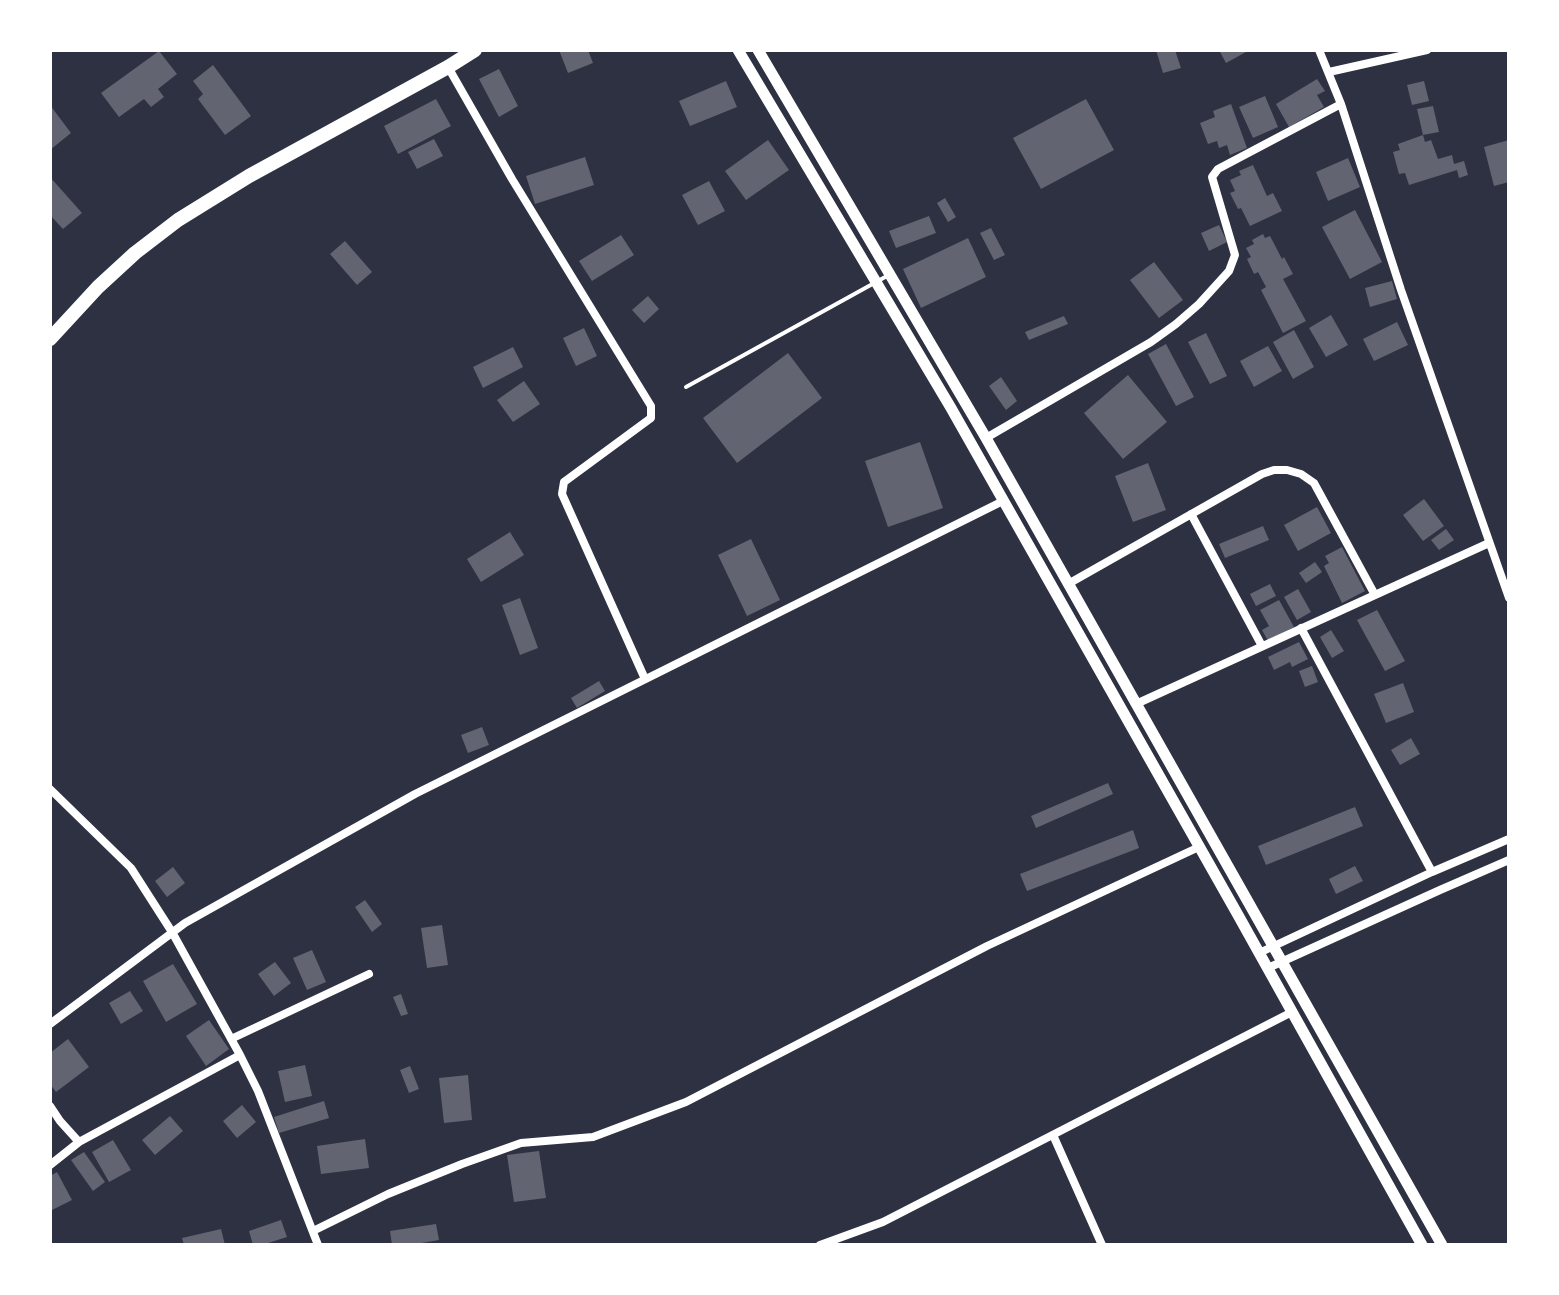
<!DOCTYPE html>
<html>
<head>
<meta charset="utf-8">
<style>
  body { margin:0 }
  #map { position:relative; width:1559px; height:1295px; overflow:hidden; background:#2d3142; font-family:Cabin,sans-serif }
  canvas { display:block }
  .frame { position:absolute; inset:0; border:52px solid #fff; pointer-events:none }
</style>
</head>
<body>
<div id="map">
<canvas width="1559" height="1295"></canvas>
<div class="frame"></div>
</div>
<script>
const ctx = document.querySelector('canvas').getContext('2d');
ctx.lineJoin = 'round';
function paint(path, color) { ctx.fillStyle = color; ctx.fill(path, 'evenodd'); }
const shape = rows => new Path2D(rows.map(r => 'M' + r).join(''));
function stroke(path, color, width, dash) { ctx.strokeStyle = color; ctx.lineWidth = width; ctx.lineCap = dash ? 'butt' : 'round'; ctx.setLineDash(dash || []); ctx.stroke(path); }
const building = shape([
  [559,50,588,50,593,63,568,73],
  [1156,50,1175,50,1181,68,1163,73],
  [1219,50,1245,50,1246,52,1226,63],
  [159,51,177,74,158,89,164,97,151,107,144,99,119,117,101,93],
  [213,65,251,116,225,135,198,99,203,94,193,81],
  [499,69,518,106,499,117,479,79],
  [1317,79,1325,91,1317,95,1324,107,1289,127,1276,104],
  [726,81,737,107,690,126,679,101],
  [1424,81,1429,101,1412,105,1407,85],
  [1265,96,1278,127,1253,138,1239,107],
  [436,99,451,126,398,154,384,126],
  [1086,99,1114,150,1041,189,1013,138],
  [1231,104,1247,148,1230,155,1227,145,1219,148,1217,141,1208,144,1200,123,1215,117,1213,111],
  [50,105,71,133,50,150],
  [1433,106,1439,132,1423,135,1417,109],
  [1423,135,1425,142,1431,140,1438,159,1452,155,1454,164,1464,161,1468,175,1459,178,1457,170,1409,185,1405,173,1399,174,1393,152,1400,150,1398,144],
  [434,139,443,156,417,169,408,152],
  [768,140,789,170,746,200,725,171],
  [1509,140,1509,182,1494,186,1484,147],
  [585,157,594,185,535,204,526,176],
  [1348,158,1360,187,1328,201,1316,172],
  [1253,165,1267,196,1273,193,1282,211,1250,226,1241,208,1238,209,1230,193,1235,191,1230,180,1241,175,1239,171],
  [50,177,82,213,63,229,50,215],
  [709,181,725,211,698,225,682,195],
  [945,198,956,217,948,222,937,203],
  [1355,210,1382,262,1350,279,1322,227],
  [929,216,936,233,896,248,889,231],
  [1219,225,1227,242,1209,251,1201,233],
  [991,228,1005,255,994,260,980,233],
  [1263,234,1265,238,1270,236,1282,259,1284,257,1293,274,1283,279,1306,321,1283,333,1261,290,1266,287,1258,272,1254,274,1247,259,1251,257,1246,248,1254,244,1252,240],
  [621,235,634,255,592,281,579,261],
  [968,238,986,277,921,308,903,269],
  [345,241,372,272,357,285,330,254],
  [1154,262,1183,300,1159,318,1130,280],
  [1392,281,1397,299,1370,307,1365,288],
  [648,296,659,309,644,323,632,310],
  [1331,315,1348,345,1326,357,1309,328],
  [1064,316,1068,324,1029,340,1025,332],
  [1397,322,1408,345,1374,361,1363,339],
  [584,328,597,356,576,366,563,338],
  [1294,330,1314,367,1293,379,1273,342],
  [1206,333,1227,376,1210,384,1188,342],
  [1166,344,1194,397,1176,406,1148,354],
  [1268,346,1282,371,1254,387,1240,361],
  [513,347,523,367,483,388,473,367],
  [788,353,822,398,737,463,703,418],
  [1128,375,1167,422,1123,459,1084,413],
  [1001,377,1017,401,1006,410,989,386],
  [524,381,540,404,513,422,497,400],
  [920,442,943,508,888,527,865,461],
  [1148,463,1166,510,1133,522,1115,476],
  [1424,499,1444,526,1423,541,1403,515],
  [1317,507,1331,533,1298,551,1284,525],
  [1263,526,1269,540,1225,558,1219,544],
  [1446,529,1454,540,1439,550,1431,540],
  [510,532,524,555,481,582,467,559],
  [751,539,780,600,747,616,718,555],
  [1342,547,1365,591,1342,603,1324,566,1329,563,1325,556],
  [1315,562,1322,572,1306,583,1299,573],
  [1270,584,1276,596,1256,606,1250,594],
  [1298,589,1311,612,1297,620,1284,597],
  [520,598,538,648,520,655,502,605],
  [1279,600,1294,627,1268,641,1262,630,1269,626,1260,610],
  [1377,610,1405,661,1385,671,1357,620],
  [1331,630,1344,651,1332,658,1320,637],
  [1299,642,1308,659,1292,667,1290,662,1274,670,1268,657],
  [1312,666,1318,682,1305,687,1299,671],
  [599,681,605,691,577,708,571,698],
  [1403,683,1414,712,1386,723,1374,694],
  [482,727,489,745,468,753,461,735],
  [1411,738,1420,754,1400,765,1391,750],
  [1108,783,1113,794,1036,828,1031,816],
  [1355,807,1363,826,1266,865,1258,846],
  [1133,830,1139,848,1027,891,1020,874],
  [1355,866,1363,881,1336,894,1329,879],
  [173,867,185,883,167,897,155,881],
  [365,900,382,924,372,932,355,907],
  [442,925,448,965,427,968,421,928],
  [312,950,326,982,307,990,293,958],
  [275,962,291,983,274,996,258,974],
  [173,964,197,1004,166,1022,143,981],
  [130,991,143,1011,121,1024,109,1003],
  [401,994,408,1014,401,1016,393,997],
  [209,1020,229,1049,206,1066,186,1036],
  [68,1039,89,1067,56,1092,50,1084,50,1053],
  [305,1065,312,1096,285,1102,278,1071],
  [410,1066,419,1089,409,1093,400,1070],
  [468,1075,472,1120,444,1123,439,1078],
  [324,1101,329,1118,279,1133,274,1117],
  [242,1105,256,1122,237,1138,223,1121],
  [170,1116,183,1131,155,1155,142,1140],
  [365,1139,369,1168,321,1174,317,1146],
  [113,1140,131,1170,109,1182,92,1152],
  [539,1151,546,1198,514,1202,507,1155],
  [84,1152,105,1182,93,1191,71,1160],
  [57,1172,72,1200,50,1211,50,1176],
  [281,1220,287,1237,262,1245,253,1245,249,1231],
  [436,1224,439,1240,410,1245,392,1245,390,1231],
  [221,1229,225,1245,184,1245,182,1238]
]);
const service = shape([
  [686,387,887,276]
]);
const minor = shape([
  [1319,50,1341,104,1401,290,1509,598],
  [448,67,512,179,651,406,651,418,564,482,562,494,645,679],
  [1329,72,1427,50],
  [986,438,1151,342,1176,324,1199,304,1229,271,1235,255,1212,177,1218,169,1341,104],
  [1191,514,1262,646],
  [1068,584,1262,474,1274,470,1287,470,1301,474,1314,483,1375,595],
  [1301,628,1432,872],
  [1136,704,1489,543],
  [50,789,131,868,172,932,240,1055,258,1091,318,1245],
  [1259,953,1432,872,1509,839],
  [1268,968,1440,890,1509,860],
  [50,1024,185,923,415,794,1003,501],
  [231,1039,369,974],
  [50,1106,60,1121,79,1142,240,1055],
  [1053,1135,1102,1245],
  [50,1165,79,1142],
  [313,1231,388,1194,462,1164,521,1143,593,1137,686,1102,987,946,1199,847],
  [820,1245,883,1222,1292,1012]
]);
const tertiary = shape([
  [738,50,951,408,1238,915,1422,1245],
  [758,50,986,438,1442,1245]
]);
const trunk = shape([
  [50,339,98,287,135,253,178,220,249,176,448,67,475,50]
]);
paint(building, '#626471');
stroke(service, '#fff', 4);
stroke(minor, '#fff', 8);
stroke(tertiary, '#fff', 11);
stroke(trunk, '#fff', 14);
</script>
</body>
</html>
